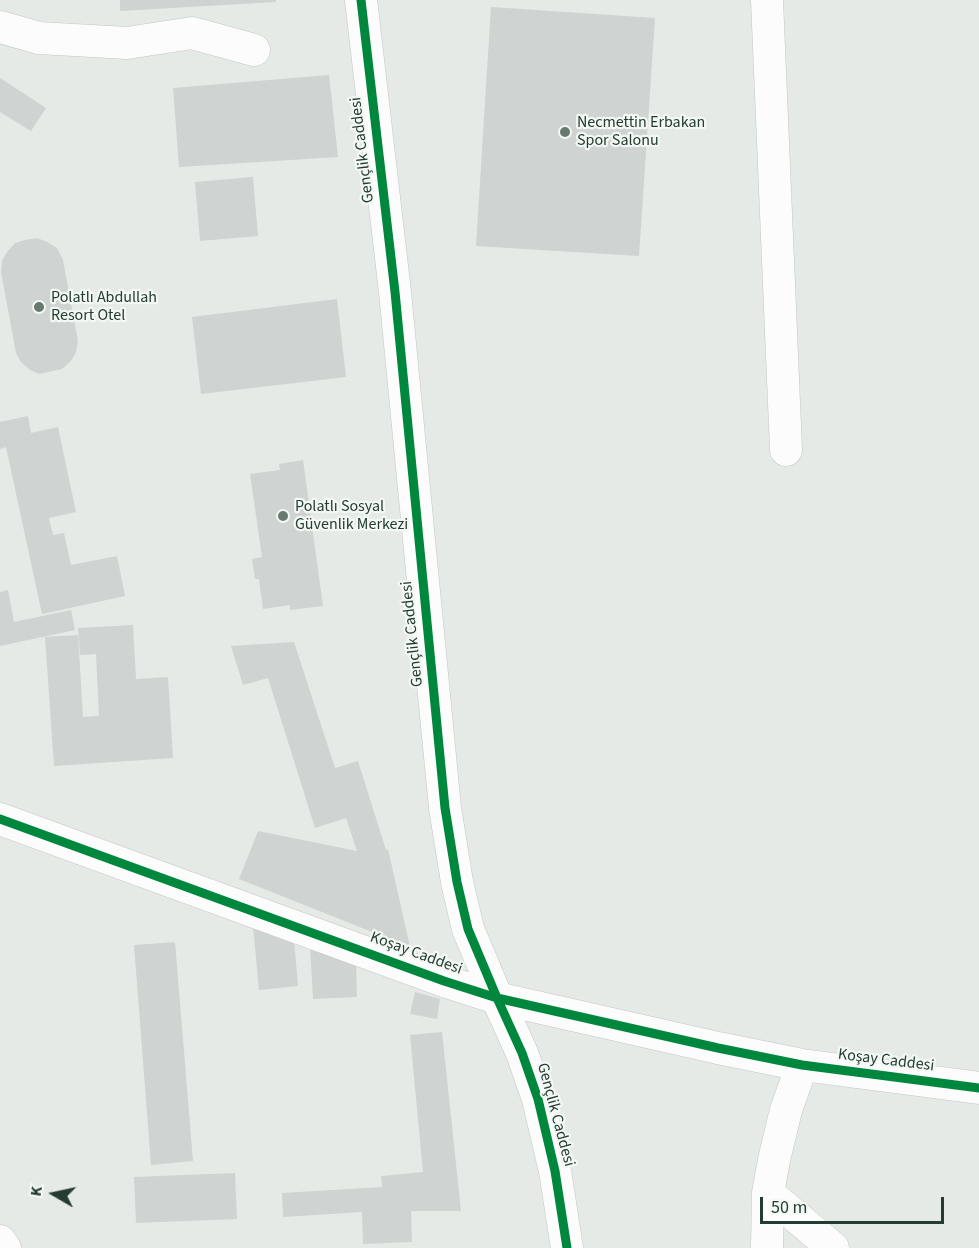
<!DOCTYPE html>
<html>
<head>
<meta charset="utf-8">
<style>
  body { margin:0 }
  #map { position:relative; width:979px; height:1248px; overflow:hidden; background:#e5eae7; font-family:"Source Sans 3",sans-serif }
  canvas { display:block }
  .north { position:absolute; left:24px; top:1164px; width:60px; height:60px; -webkit-text-stroke:4px #f3f8f5; paint-order:stroke; rotate:279deg; font-size:16px; font-weight:700; line-height:24px; text-align:center; color:#243c31 }
  .north::after { content:''; display:block; margin:auto; width:21px; height:27px; background:#243c31; clip-path:polygon(50% 0,100% 100%,50% 72%,0 100%) }
  .scale { position:absolute; left:760px; top:1197px; width:184px; height:27px; box-sizing:border-box; border:3px solid #243c31; border-top:0; padding-left:8px; font-size:18px; line-height:21px; white-space:nowrap; color:#243c31; -webkit-text-stroke:4px #f3f8f5; paint-order:stroke }
</style>
</head>
<body>
<div id="map">
<canvas width="979" height="1248"></canvas>
<div class="north">K</div>
<div class="scale">50 m</div>
</div>
<script>
const ctx = document.querySelector('canvas').getContext('2d');
ctx.lineJoin = 'round';
function paint(path, color) { ctx.fillStyle = color; ctx.fill(path, 'evenodd'); }
const shape = rows => new Path2D(rows.map(r => 'M' + r).join(''));
function stroke(path, color, width, dash) { ctx.strokeStyle = color; ctx.lineWidth = width; ctx.lineCap = dash ? 'butt' : 'round'; ctx.setLineDash(dash || []); ctx.stroke(path); }
function write(font, color, halo, rows, align = 'center') {
  ctx.font = font + ' "Source Sans 3",sans-serif'; ctx.lineWidth = 4.5; ctx.setLineDash([]); ctx.textBaseline = 'middle'; ctx.strokeStyle = halo; ctx.fillStyle = color; for (const [text, x, y, turn = 0] of rows) {
    ctx.save(); ctx.translate(x, y); ctx.rotate((+turn || 0) * Math.PI / 180); ctx.textAlign = isNaN(turn) ? turn : align; if (halo) ctx.strokeText(text, 0, 0); ctx.fillText(text, 0, 0); ctx.restore();
  }
}
const building = shape([
  [120,0,276,0,276,2,120,11],
  [491,7,655,18,639,256,476,246],
  [329,75,338,157,179,167,173,88],
  [0,78,46,108,31,131,0,112],
  [253,177,258,236,200,241,195,182],
  [37,238,47,242,57,248,63,260,78,341,76,352,71,361,62,369,39,374,30,370,21,362,16,353,1,272,2,261,7,252,15,243,25,240],
  [337,299,346,377,201,394,192,317],
  [28,416,31,433,58,427,76,512,49,518,53,535,64,533,71,565,117,556,125,596,42,614,6,447,0,449,0,422],
  [303,460,323,606,290,610,290,605,263,609,259,579,255,579,252,559,262,557,250,474,280,470,279,464],
  [8,590,14,622,71,610,75,630,0,646,0,592],
  [133,625,136,679,168,677,173,758,54,766,45,637,78,635,83,717,99,716,96,654,80,655,78,628],
  [294,642,335,768,358,761,386,850,388,849,410,947,239,879,258,831,357,851,346,818,315,828,268,678,243,685,231,646],
  [252,915,293,928,298,986,259,990],
  [175,942,193,1161,151,1165,134,945],
  [310,945,356,962,357,997,313,999],
  [415,992,440,999,437,1019,410,1014],
  [442,1032,461,1211,411,1211,412,1242,363,1244,362,1212,283,1217,282,1193,382,1187,381,1176,423,1172,410,1035],
  [235,1173,237,1219,136,1223,134,1177]
]);
const minor = shape([
  [361,0,395,292,445,808,457,882,468,929,497,998,522,1053,538,1099,555,1171,567,1248],
  [767,0,786,450],
  [0,27,39,38,127,43,192,33,254,50],
  [0,819,444,981,497,998,718,1048,802,1065,979,1088],
  [768,1193,833,1248],
  [0,1241,5,1248],
  [767,1248,768,1193,774,1160,786,1110,802,1065]
]);
const cycleway = shape([
  [361,0,395,292,445,808,457,882,468,929,497,998,522,1053,538,1099,555,1171,567,1248],
  [0,819,444,981,497,998,718,1048,802,1065,979,1088]
]);
const markers = [
  [565,132,6,"#687971"],
  [39,307,6,"#687971"],
  [283,516,6,"#687971"]
];
const poiNames = [
  ["Necmettin Erbakan",577,123],
  ["Spor Salonu",577,141],
  ["Polatlı Abdullah",51,298],
  ["Resort Otel",51,316],
  ["Polatlı Sosyal",295,507],
  ["Güvenlik Merkezi",295,525]
];
const streetNames = [
  ["Gençlik Caddesi",363,150,-97],
  ["Gençlik Caddesi",413,634,-96],
  ["Koşay Caddesi",416,954,20],
  ["Koşay Caddesi",886,1061,7],
  ["Gençlik Caddesi",555,1115,75]
];
paint(building, '#cfd3d1');
stroke(minor, '#c2c7c4', 33);
stroke(minor, '#fbfcfb', 32);
stroke(cycleway, '#00873e', 9);
for (const [x, y, r, color] of markers) { const dot = new Path2D(); dot.arc(x, y, r, 0, 2 * Math.PI); ctx.fillStyle = color; ctx.fill(dot); stroke(dot, '#f3f8f5', 2); }
write('16px', '#243c31', '#f3f8f5', poiNames, 'left');
write('16px', '#243c31', '#f3f8f5', streetNames);
</script>
</body>
</html>
